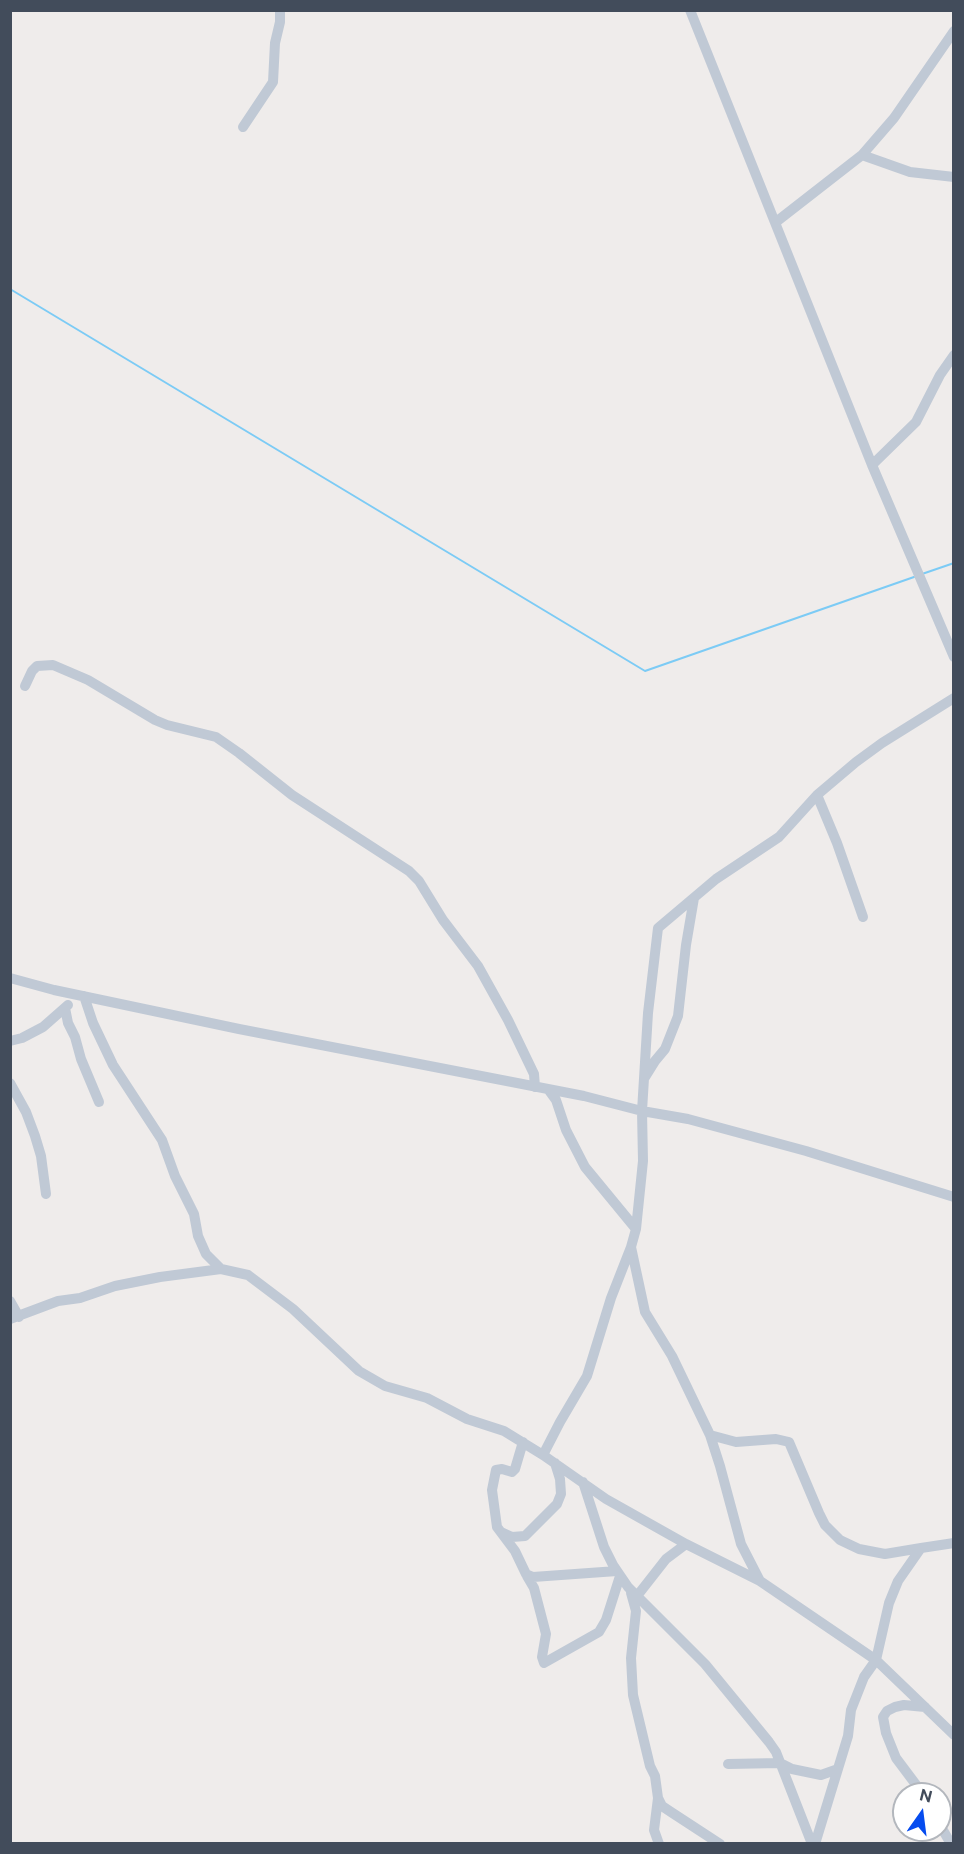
<!DOCTYPE html>
<html>
<head>
<meta charset="utf-8">
<style>
  body { margin:0 }
  #map { position:relative; width:964px; height:1854px; overflow:hidden; background:#efeceb; font-family:"Public Sans",sans-serif }
  canvas { display:block }
  .frame { position:absolute; inset:0; border:12px solid #424c5b; pointer-events:none }
  .north { position:absolute; left:892px; top:1782px; width:60px; height:60px; box-sizing:border-box; background:#fff; border:2px solid #b3b7bd; border-radius:50%; rotate:14deg; font-size:16px; font-weight:700; line-height:24px; text-align:center; color:#424c5b }
  .north::after { content:''; display:block; margin:auto; width:21px; height:27px; background:#064cef; clip-path:polygon(50% 0,100% 100%,50% 72%,0 100%) }
</style>
</head>
<body>
<div id="map">
<canvas width="964" height="1854"></canvas>
<div class="frame"></div>
<div class="north">N</div>
</div>
<script>
const ctx = document.querySelector('canvas').getContext('2d');
ctx.lineJoin = 'round';
const shape = rows => new Path2D(rows.map(r => 'M' + r).join(''));
function stroke(path, color, width, dash) { ctx.strokeStyle = color; ctx.lineWidth = width; ctx.lineCap = dash ? 'butt' : 'round'; ctx.setLineDash(dash || []); ctx.stroke(path); }
const stream = shape([
  [10,289,645,671,914,577],
  [922,574,954,563]
]);
const minor = shape([
  [690,10,872,465,954,657],
  [243,127,273,82,275,43,280,22,280,10],
  [862,155,910,172,954,177],
  [776,222,862,155,894,118,954,31],
  [872,465,916,422,940,375,954,355],
  [25,686,32,671,37,666,53,665,88,680,155,720,167,725,216,737,239,753,292,795,409,871,419,881,443,920,478,966,508,1020,534,1074,535,1087],
  [817,795,837,843,863,917],
  [10,978,54,990,239,1029,584,1096,642,1111,688,1119,806,1151,954,1197],
  [84,996,93,1023,113,1065,162,1140,175,1176,194,1214,198,1236,206,1254,221,1269],
  [65,1008,68,1023,75,1037,81,1059,99,1102],
  [10,1041,22,1038,43,1027,68,1005],
  [645,1077,655,1061,665,1049,678,1016,686,945,694,898],
  [10,1083,26,1112,35,1136,41,1156,46,1194],
  [548,1089,556,1100,566,1130,585,1167,636,1229],
  [631,1247,645,1312,672,1356,710,1435,720,1466,741,1544,760,1581],
  [10,1301,19,1317],
  [10,1319,58,1301,80,1298,115,1286,160,1277,221,1269,248,1275,293,1309,359,1371,385,1386,427,1398,467,1419,504,1431,543,1455,606,1499,686,1544,760,1581,876,1660,954,1735],
  [710,1435,736,1442,776,1439,789,1442,819,1513,825,1525,840,1540,859,1549,885,1554,921,1548],
  [523,1442,515,1469,512,1472,502,1469,496,1470,492,1490,497,1527,515,1551,526,1574,533,1577,617,1571],
  [543,1455,560,1422,587,1376,611,1298,631,1247,636,1229,643,1161,642,1111,648,1013,658,928,716,879,779,837,817,795,856,762,882,743,954,698],
  [583,1482,604,1547,613,1565,628,1587,705,1664,769,1742,776,1752,812,1844],
  [501,1532,512,1537,525,1536,557,1504,561,1494,560,1479,555,1463],
  [527,1576,534,1588,546,1634,542,1657,544,1663,599,1632,606,1620,620,1576],
  [631,1593,636,1611,631,1658,633,1695,650,1766,655,1776,658,1798,662,1806,671,1812,720,1844],
  [637,1596,666,1559,686,1544],
  [728,1764,780,1763,792,1769,821,1775,838,1769],
  [923,1794,896,1758,886,1733,883,1717,887,1711,895,1707,904,1705,925,1707],
  [658,1798,654,1830,659,1844],
  [940,1825,951,1844],
  [815,1844,848,1736,851,1710,864,1677,876,1660,889,1603,898,1581,921,1548,954,1543]
]);
stroke(stream, '#7ccbf5', 2);
stroke(minor, '#c0c9d5', 10);
</script>
</body>
</html>
